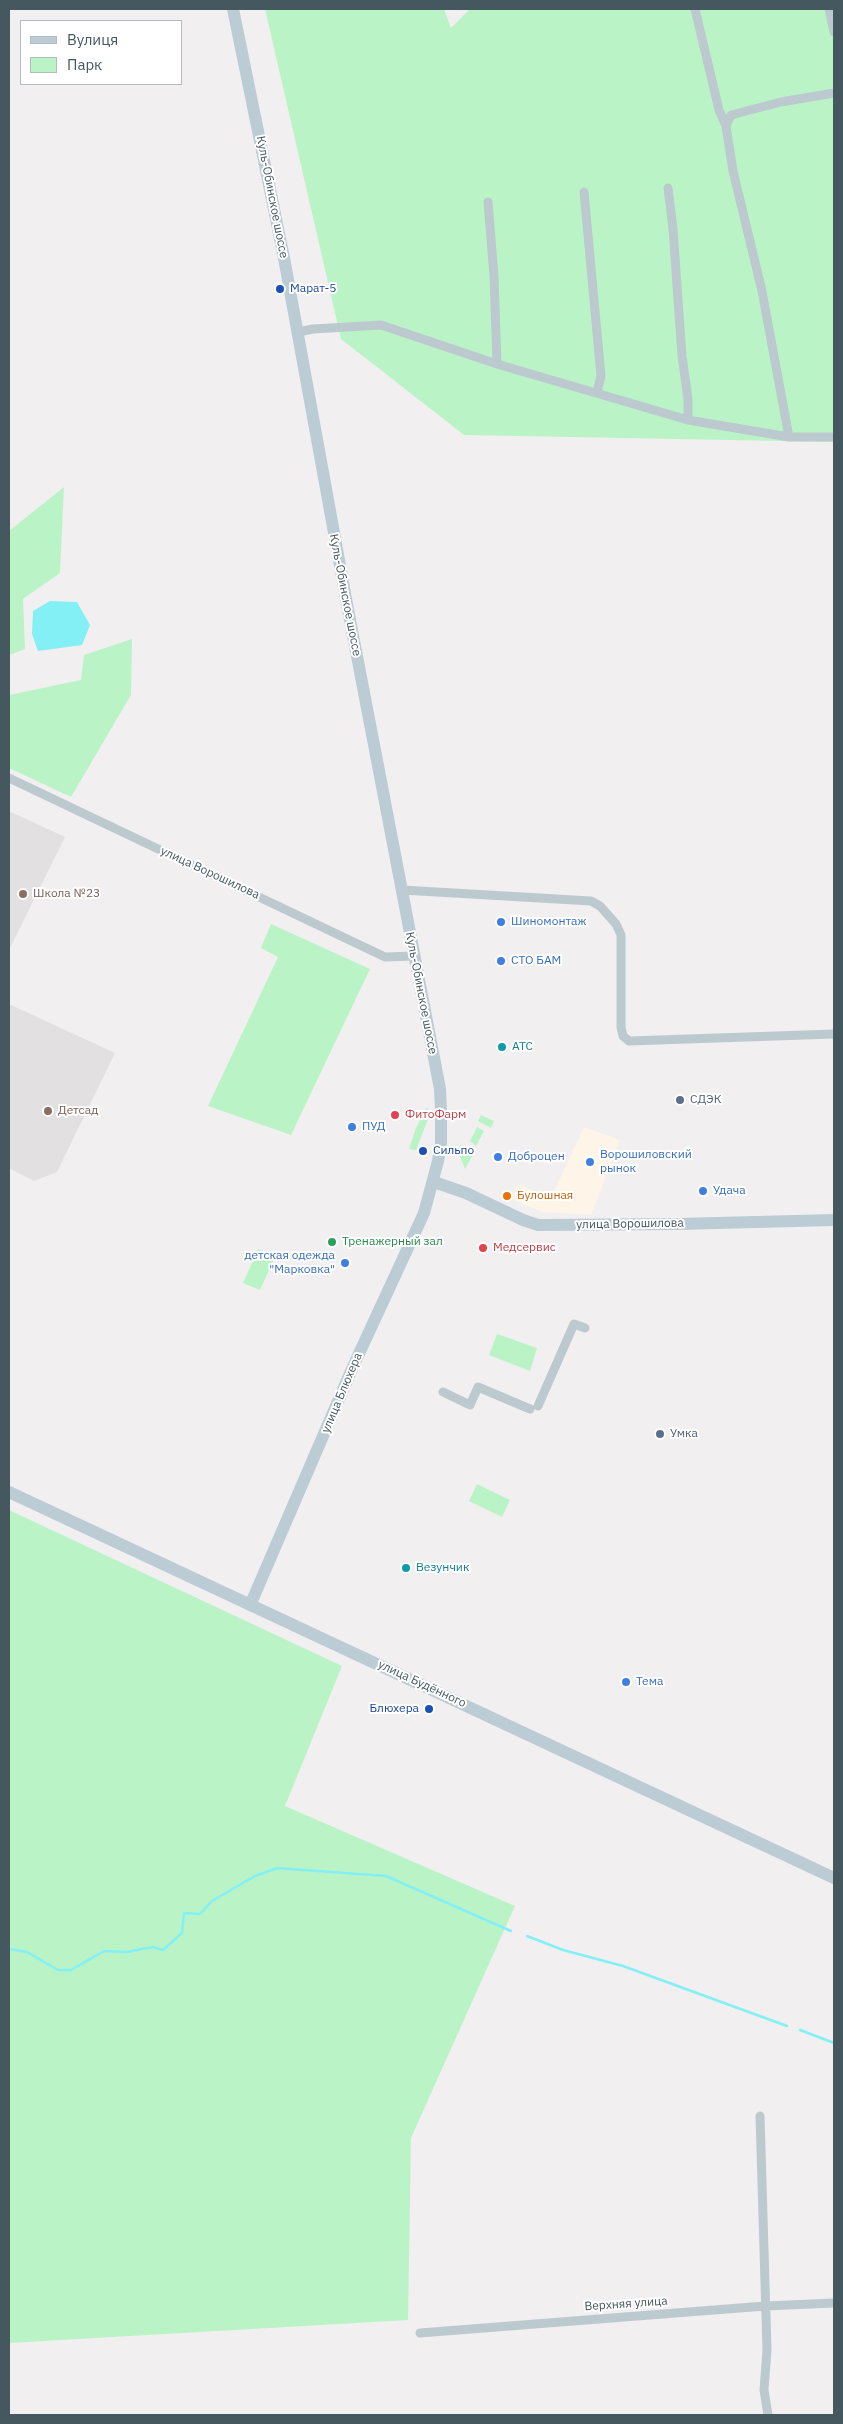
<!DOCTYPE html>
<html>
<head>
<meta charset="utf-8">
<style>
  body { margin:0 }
  #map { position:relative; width:843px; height:2424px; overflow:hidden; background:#f2eff0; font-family:"IBM Plex Sans",sans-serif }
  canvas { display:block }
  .frame { position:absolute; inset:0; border:10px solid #45575f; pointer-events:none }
  .legend { position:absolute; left:20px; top:20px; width:162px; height:65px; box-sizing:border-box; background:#fff; border:1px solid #b5bcbf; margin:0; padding:6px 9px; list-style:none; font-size:15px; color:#45575f }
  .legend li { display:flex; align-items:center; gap:10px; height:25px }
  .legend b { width:25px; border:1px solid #b5bcbf }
</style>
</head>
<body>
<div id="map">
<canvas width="843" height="2424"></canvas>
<div class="frame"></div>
<ul class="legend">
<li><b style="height:6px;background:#bbccd5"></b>Вулиця</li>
<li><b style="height:14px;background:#baf4c6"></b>Парк</li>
</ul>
</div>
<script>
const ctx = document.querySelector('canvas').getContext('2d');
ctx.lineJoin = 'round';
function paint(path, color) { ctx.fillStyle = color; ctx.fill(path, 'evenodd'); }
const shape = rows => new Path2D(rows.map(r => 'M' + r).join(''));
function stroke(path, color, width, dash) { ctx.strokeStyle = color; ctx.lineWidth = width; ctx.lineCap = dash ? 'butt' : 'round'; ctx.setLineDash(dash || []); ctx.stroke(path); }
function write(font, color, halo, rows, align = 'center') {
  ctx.font = font + ' "IBM Plex Sans",sans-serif'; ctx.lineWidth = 4; ctx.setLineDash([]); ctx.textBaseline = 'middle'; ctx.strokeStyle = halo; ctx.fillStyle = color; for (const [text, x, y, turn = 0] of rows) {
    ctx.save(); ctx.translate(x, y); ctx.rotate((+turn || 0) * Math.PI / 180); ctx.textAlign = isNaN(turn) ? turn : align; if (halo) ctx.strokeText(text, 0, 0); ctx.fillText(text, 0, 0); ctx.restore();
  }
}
const commercial = shape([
  [584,1127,620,1140,591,1215,542,1212,511,1199,518,1184,551,1198]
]);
const education = shape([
  [9,811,65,837,9,950],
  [9,1004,115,1053,57,1172,34,1181,9,1168]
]);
const green = shape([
  [265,9,444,9,451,28,470,9,834,9,834,442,464,435,341,339],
  [64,487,60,573,23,599,25,649,9,655,9,531],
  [132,639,131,695,71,797,9,768,9,695,81,680,84,655],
  [271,924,370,969,291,1135,208,1106,278,957,261,948],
  [427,1107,430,1114,416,1150,409,1149,416,1128],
  [481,1115,494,1121,491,1128,478,1121],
  [477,1127,484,1131,476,1146,470,1141],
  [460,1145,475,1151,465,1169,458,1151],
  [258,1249,275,1257,260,1290,243,1283],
  [497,1334,537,1348,530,1371,489,1355],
  [477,1484,510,1500,502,1517,469,1501],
  [9,1510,342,1666,285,1806,515,1906,411,2138,408,2320,9,2343]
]);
const water = shape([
  [50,601,77,602,90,625,82,645,38,651,32,634,33,611]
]);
const stream = shape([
  [527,1936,563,1950,623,1966,787,2026],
  [9,1949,27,1952,58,1970,71,1970,104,1951,127,1952,153,1947,163,1950,182,1933,184,1913,200,1914,212,1901,255,1876,277,1868,386,1876,511,1931],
  [800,2030,834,2043]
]);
const minor = shape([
  [695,9,719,110,726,126,733,171,762,291,789,437],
  [829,9,834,32],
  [726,126,731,115,781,102,834,93],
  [668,188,673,229,682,356,688,399,688,420],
  [584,192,601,376,597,392],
  [488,202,494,276,497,364],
  [298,332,313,329,381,325,497,364,688,420,789,437,834,437],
  [9,778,385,957,414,956],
  [402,890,591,901,600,906,616,924,621,935,621,1027,623,1036,629,1041,834,1034],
  [443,1392,470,1405,478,1387,530,1409],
  [538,1406,574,1324,585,1328],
  [760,2116,767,2350,764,2390,768,2415],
  [420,2333,765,2306,834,2303]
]);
const secondary = shape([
  [233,9,284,258,347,604,440,1089,441,1111,441,1143,438,1161,424,1213,351,1371,251,1603],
  [434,1182,466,1193,523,1220,538,1225,678,1224,834,1220],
  [9,1492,834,1878]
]);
const markers = [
  [280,289,5,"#1a4fb4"],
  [23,894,5,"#8d6e63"],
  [501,922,5,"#3f7fe0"],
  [501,961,5,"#3f7fe0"],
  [502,1047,5,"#0f9aa8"],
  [680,1100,5,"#5c6f8a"],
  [48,1111,5,"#8d6e63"],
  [395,1115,5,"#e0444e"],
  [352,1127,5,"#3f7fe0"],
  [423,1151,5,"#1a4fb4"],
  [498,1157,5,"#3f7fe0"],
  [590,1162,5,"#3f7fe0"],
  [703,1191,5,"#3f7fe0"],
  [507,1196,5,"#e8710a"],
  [332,1242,5,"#2e9e5b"],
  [483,1248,5,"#e0444e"],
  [345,1263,5,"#3f7fe0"],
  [660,1434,5,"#5c6f8a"],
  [406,1568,5,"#0f9aa8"],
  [626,1682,5,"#3f7fe0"],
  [429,1709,5,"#1a4fb4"]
];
const streetNames = [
  ["Куль-Обинское шоссе",272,197,79],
  ["Куль-Обинское шоссе",345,595,79],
  ["улица Ворошилова",210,873,25],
  ["Куль-Обинское шоссе",421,993,79],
  ["улица Ворошилова",630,1224,-1],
  ["улица Блюхера",342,1393,-67],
  ["улица Будённого",422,1684,25],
  ["Верхняя улица",626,2304,-4]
];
const transitNames = [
  ["Марат-5",290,289],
  ["Сильпо",433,1151],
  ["Блюхера",419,1709,"right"]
];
const educationNames = [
  ["Школа №23",33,894],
  ["Детсад",58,1111]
];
const shopNames = [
  ["Шиномонтаж",511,922],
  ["СТО БАМ",511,961],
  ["ПУД",362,1127],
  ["Ворошиловский",600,1155],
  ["рынок",600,1169],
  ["Доброцен",508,1157],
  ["Удача",713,1191],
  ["детская одежда",335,1256,"right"],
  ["\"Марковка\"",335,1270,"right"],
  ["Тема",636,1682]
];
const cultureNames = [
  ["АТС",512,1047],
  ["Везунчик",416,1568]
];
const serviceNames = [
  ["СДЭК",690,1100],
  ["Умка",670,1434]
];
const healthNames = [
  ["ФитоФарм",405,1115],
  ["Медсервис",493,1248]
];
const foodNames = [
  ["Булошная",517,1196]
];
const leisureNames = [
  ["Тренажерный зал",342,1242]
];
paint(commercial, '#fef4e7');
paint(education, '#e3e0e2');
paint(green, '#baf4c6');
paint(water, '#82f0f5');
stroke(stream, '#82f0f5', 2.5);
stroke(minor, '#bccad0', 9);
stroke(secondary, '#bbccd5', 12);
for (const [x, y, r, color] of markers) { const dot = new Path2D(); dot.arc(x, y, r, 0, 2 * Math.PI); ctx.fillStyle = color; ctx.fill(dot); stroke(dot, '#fff', 2); }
write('12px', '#45575f', '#fff', streetNames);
write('12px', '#164399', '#fff', transitNames, 'left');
write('12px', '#785e54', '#fff', educationNames, 'left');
write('12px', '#366cbe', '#fff', shopNames, 'left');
write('12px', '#0d838f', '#fff', cultureNames, 'left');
write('12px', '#4e5e75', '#fff', serviceNames, 'left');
write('12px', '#be3a42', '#fff', healthNames, 'left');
write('12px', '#c56008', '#fff', foodNames, 'left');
write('12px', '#27864d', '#fff', leisureNames, 'left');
</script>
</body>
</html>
